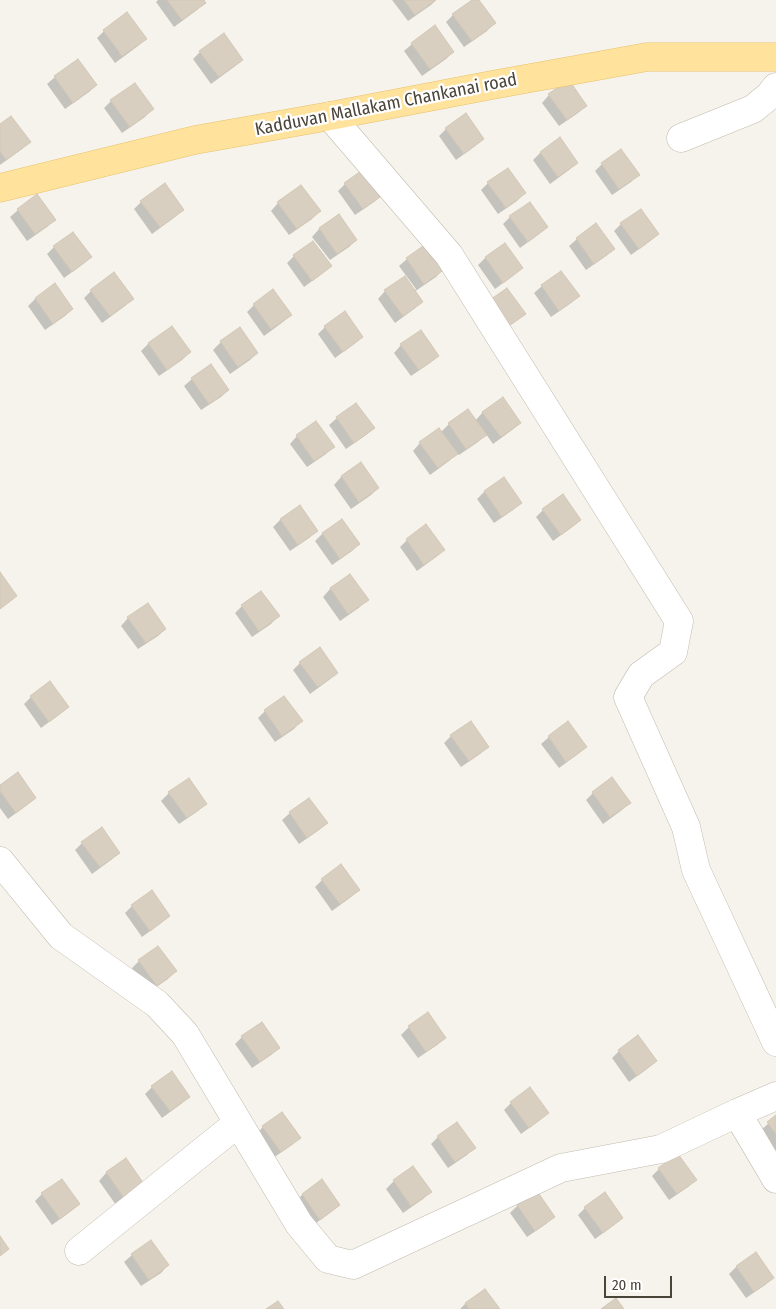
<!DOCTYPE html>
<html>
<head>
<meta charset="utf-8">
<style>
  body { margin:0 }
  #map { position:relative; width:776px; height:1309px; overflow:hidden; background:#f6f3ec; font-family:"Fira Sans Condensed",sans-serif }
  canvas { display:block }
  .scale { position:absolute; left:604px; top:1276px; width:68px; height:22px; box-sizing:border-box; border:2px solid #4b4439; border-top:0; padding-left:6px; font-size:15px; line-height:18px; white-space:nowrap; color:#4b4439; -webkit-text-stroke:4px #fff; paint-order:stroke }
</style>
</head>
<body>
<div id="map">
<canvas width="776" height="1309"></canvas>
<div class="scale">20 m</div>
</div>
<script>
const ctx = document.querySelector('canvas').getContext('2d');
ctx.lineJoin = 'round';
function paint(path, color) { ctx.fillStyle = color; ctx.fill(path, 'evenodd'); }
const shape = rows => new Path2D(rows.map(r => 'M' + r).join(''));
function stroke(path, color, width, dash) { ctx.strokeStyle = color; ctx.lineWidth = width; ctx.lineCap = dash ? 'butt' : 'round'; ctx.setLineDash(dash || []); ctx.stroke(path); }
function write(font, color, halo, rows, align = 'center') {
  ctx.font = font + ' "Fira Sans Condensed",sans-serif'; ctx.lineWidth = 4.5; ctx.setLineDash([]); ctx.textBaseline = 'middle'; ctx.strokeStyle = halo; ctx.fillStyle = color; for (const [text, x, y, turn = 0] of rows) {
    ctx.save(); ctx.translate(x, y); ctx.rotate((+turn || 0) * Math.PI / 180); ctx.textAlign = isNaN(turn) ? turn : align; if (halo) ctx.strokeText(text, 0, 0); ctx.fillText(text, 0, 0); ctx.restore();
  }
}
const shadow = shape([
  [158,0,202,0,204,3,197,10,174,27,156,2],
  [392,0,436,0,431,5,408,21],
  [474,0,478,0,494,23,487,31,464,47,446,22,453,15],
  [104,31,145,39,138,46,115,63,97,38],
  [412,44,453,52,446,59,422,76,404,51],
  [200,52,241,60,234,67,211,84,193,59],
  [55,77,96,85,89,92,65,109,47,84],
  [549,95,585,105,578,113,559,126,542,103],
  [111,101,152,109,145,117,122,133,104,108],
  [0,125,29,142,22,149,0,165],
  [446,129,483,139,475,146,456,160,439,136],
  [559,139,577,163,569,170,550,184,533,160,540,153],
  [602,164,638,174,631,182,612,195,595,171],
  [488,183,524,193,517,201,498,214,481,190],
  [345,184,381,194,374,202,355,215,338,191],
  [141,202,182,210,175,217,152,234,134,209],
  [278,203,319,211,312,219,289,235,271,211],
  [18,210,54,220,47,227,27,241,10,217],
  [339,216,356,240,349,247,330,260,312,237,319,229],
  [510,217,546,227,539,234,520,248,503,224],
  [621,224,658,234,650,241,631,255,614,231],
  [596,225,613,249,606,256,586,270,569,246,577,239],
  [426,246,443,269,436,277,414,292,421,302,414,309,395,323,378,299,385,291,404,278,414,291,416,289,399,266,407,259],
  [54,247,90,257,83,264,64,278,47,254],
  [294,256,331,266,323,273,304,287,287,263],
  [485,258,522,268,514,275,495,289,478,265],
  [561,273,578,296,571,303,551,317,534,293,542,286],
  [55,285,72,309,65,316,45,330,28,306,35,299],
  [91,291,132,299,125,306,102,323,84,298],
  [254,305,290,315,283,322,264,336,247,312],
  [172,327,190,352,182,360,159,376,141,351,148,344],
  [325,327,361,337,354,344,335,358,318,334],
  [240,329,257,353,250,360,230,374,213,350,221,342],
  [401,345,438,356,430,363,411,376,394,353],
  [211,366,228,390,221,397,201,410,184,386,192,379],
  [356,405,373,428,366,435,346,449,329,425,337,418],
  [468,410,475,421,483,412,520,423,512,430,493,444,486,434,478,442,459,455,457,453,449,461,430,475,413,451,420,443,439,430,441,432,449,424],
  [316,423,333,446,326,454,307,467,290,444,297,436],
  [360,464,378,488,371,495,351,509,334,485,341,477],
  [504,479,521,503,513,510,494,523,477,499,484,492],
  [299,507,317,531,309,538,290,551,273,527,280,520],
  [543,510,580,520,572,527,553,541,536,517],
  [341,521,359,544,352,551,332,565,315,541,322,534],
  [407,540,443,550,436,557,417,571,400,547],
  [350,576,367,599,360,607,340,621,323,597,330,589],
  [242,606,278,616,271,624,252,637,235,613],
  [128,618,165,629,158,636,138,649,121,626],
  [300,663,337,673,329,680,310,694,293,670],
  [31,697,67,707,60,714,41,728,24,704],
  [265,711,301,721,294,729,275,742,258,718],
  [451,736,487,746,480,754,461,767,444,743],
  [549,737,585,747,578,754,559,768,541,744],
  [188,780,205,803,198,811,179,824,161,801,169,793],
  [0,787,34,798,27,805,8,819,0,808],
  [593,793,629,803,622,810,603,824,586,800],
  [309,799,326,823,319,830,299,844,282,820,290,813],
  [82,843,119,853,111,860,92,874,75,850],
  [322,880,358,890,351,897,332,911,315,887],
  [132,906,169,916,161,923,142,937,125,913],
  [139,961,175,971,168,979,149,992,132,968],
  [428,1014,445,1038,437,1045,418,1058,401,1035,409,1027],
  [242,1037,278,1048,271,1055,252,1068,235,1044],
  [619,1051,655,1061,648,1068,629,1082,612,1058],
  [152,1087,189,1097,181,1104,162,1118,145,1094],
  [511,1103,547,1113,540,1120,521,1134,504,1110],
  [776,1117,776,1151,761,1130],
  [457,1123,474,1147,467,1155,448,1168,431,1144,438,1137],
  [263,1127,299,1137,292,1145,273,1158,256,1134],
  [126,1160,143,1184,116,1205,99,1181,106,1173],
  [413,1168,430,1192,423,1199,403,1213,386,1189,394,1181],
  [659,1169,695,1179,688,1187,669,1200,652,1176],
  [322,1181,339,1205,331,1212,312,1226,295,1202,302,1195],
  [537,1192,554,1216,546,1224,527,1237,510,1213,517,1206],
  [42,1194,78,1204,71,1211,52,1225,35,1201],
  [585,1208,622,1218,614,1225,595,1239,578,1215],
  [151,1241,168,1265,161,1273,141,1286,124,1262,132,1255],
  [755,1254,773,1278,765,1285,746,1298,729,1274,736,1267],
  [485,1291,498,1309,460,1309,465,1304]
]);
const building = shape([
  [167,0,204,0,206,3,182,20,167,0],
  [404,0,436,0,415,15,404,0],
  [472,0,479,0,496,23,472,41,452,14,472,0],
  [127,12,147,39,122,56,103,30,127,12],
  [435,25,454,52,430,69,411,43,435,25],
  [224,33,243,60,219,77,199,51,224,33],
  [78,59,97,85,73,103,54,76,78,59],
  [569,80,587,106,567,120,548,94,569,80],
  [135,83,154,109,130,127,110,100,135,83],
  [466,113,484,139,464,154,445,128,466,113],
  [11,116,31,142,6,160,0,151,0,124,11,116],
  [560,137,578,163,558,177,540,152,560,137],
  [621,149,640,175,619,189,601,163,621,149],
  [508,168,526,193,506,208,487,182,508,168],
  [364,169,383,195,363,209,344,183,364,169],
  [165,183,184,210,160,227,140,201,165,183],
  [301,185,321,211,297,229,277,202,301,185],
  [37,194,56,220,35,234,17,209,37,194],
  [530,202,548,227,528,242,509,216,530,202],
  [641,209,659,234,639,249,620,223,641,209],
  [339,214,357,240,337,254,319,228,339,214],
  [596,223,615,249,594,264,576,238,596,223],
  [73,232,92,257,72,272,53,246,73,232],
  [313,241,332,266,312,281,293,255,313,241],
  [505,243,523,268,503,283,485,257,505,243],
  [426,244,445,269,424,284,406,258,426,244],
  [561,271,580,296,559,311,541,285,561,271],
  [114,272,134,299,110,316,90,290,114,272],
  [405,276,423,302,403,316,384,290,405,276],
  [55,283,73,309,53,324,35,298,55,283],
  [507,288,526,314,506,328,487,302,507,288],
  [273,289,292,315,271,329,253,304,273,289],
  [345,311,363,337,343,352,324,326,345,311],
  [172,326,191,352,167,370,148,343,172,326],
  [240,327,258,353,238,367,220,341,240,327],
  [421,330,439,356,419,370,400,344,421,330],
  [211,364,229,390,209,404,191,378,211,364],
  [503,397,521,423,501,437,482,412,503,397],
  [356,403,375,428,354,443,336,417,356,403],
  [468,409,487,435,466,449,448,423,468,409],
  [316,421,335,447,314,461,296,435,316,421],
  [439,428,458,454,438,468,419,442,439,428],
  [361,462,379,488,359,502,341,476,361,462],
  [504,477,522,503,502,517,484,491,504,477],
  [563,494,581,520,561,535,542,509,563,494],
  [300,505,318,531,298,545,280,519,300,505],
  [342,519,360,544,340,559,322,533,342,519],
  [426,524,445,550,424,565,406,539,426,524],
  [0,572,17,596,0,609,0,572],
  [350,574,369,600,348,614,330,588,350,574],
  [261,591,280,616,259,631,241,605,261,591],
  [148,603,166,629,146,643,127,617,148,603],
  [320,647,338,673,318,687,299,662,320,647],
  [50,681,69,707,49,722,30,696,50,681],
  [284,696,303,721,282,736,264,710,284,696],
  [471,721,489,747,469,761,450,735,471,721],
  [568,721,587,747,566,762,548,736,568,721],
  [18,772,36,798,16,813,0,791,0,785,18,772],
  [612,777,631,803,610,817,592,792,612,777],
  [189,778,207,804,187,818,168,792,189,778],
  [309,798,328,823,307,838,289,812,309,798],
  [102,827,120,853,100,867,81,842,102,827],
  [341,864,360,890,340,904,321,879,341,864],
  [152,890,170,916,150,931,131,905,152,890],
  [158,946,177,971,157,986,138,960,158,946],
  [428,1012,446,1038,426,1052,408,1026,428,1012],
  [262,1022,280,1048,260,1062,241,1036,262,1022],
  [638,1035,657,1061,637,1076,618,1050,638,1035],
  [172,1071,190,1097,170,1111,151,1086,172,1071],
  [530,1087,549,1113,529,1128,510,1102,530,1087],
  [282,1112,301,1138,281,1152,262,1126,282,1112],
  [776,1115,776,1134,767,1122,776,1115],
  [457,1122,476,1148,455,1162,437,1136,457,1122],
  [678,1154,697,1180,677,1194,658,1168,678,1154],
  [126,1158,144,1184,124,1198,106,1172,126,1158],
  [413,1166,432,1192,411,1206,393,1180,413,1166],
  [62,1179,80,1204,60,1219,41,1193,62,1179],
  [322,1179,340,1205,320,1220,302,1194,322,1179],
  [537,1191,555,1217,535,1231,517,1205,537,1191],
  [605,1192,623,1218,603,1233,584,1207,605,1192],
  [0,1236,9,1249,0,1256,0,1236],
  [151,1240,169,1265,149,1280,131,1254,151,1240],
  [756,1252,774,1278,754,1292,736,1266,756,1252],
  [485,1289,500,1309,469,1309,465,1303,485,1289],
  [616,1298,624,1309,601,1309,616,1298],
  [278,1301,284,1309,266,1309,278,1301]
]);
const minor = shape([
  [330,116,449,255,679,621,673,652,641,675,628,697,686,827,696,870,776,1042],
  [681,138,753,109,770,95,776,87],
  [0,861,61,936,157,1004,185,1034,299,1224,328,1259,353,1265,561,1168,661,1149,737,1113],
  [776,1096,737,1113,776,1179],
  [79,1251,238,1123]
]);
const major = shape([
  [0,188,195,140,330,116,492,85,647,57,776,57]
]);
const streetNames = [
  ["Kadduvan Mallakam Chankanai road",386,105,-11]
];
paint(shadow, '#0003');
paint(building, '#d8cfc1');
stroke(building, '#d3c7b4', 1);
stroke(minor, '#c2bbae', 29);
stroke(major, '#e6c16a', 29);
stroke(minor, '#fff', 28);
stroke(major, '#ffe39c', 28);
write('18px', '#4b4439', '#fff', streetNames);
</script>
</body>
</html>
